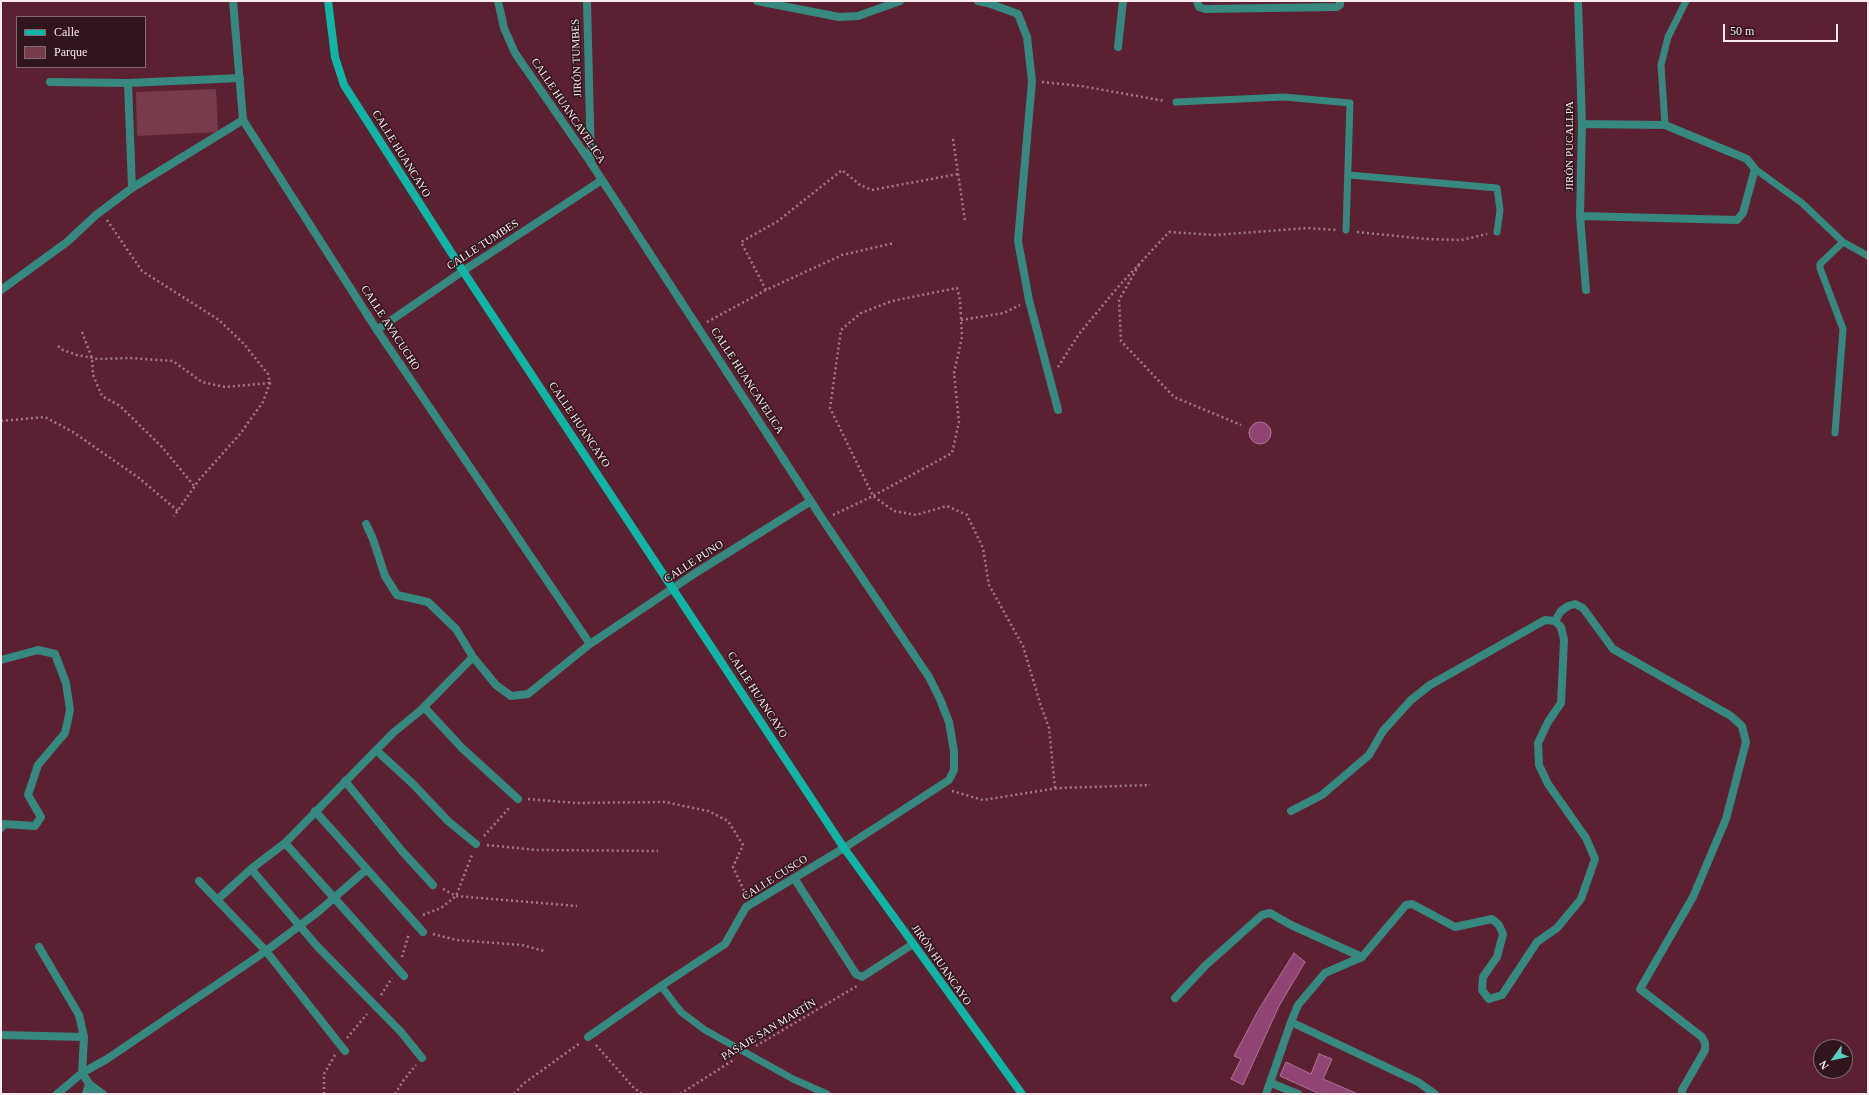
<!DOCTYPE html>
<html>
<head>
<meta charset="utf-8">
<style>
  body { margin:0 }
  #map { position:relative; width:1869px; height:1095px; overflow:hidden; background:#5b2032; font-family:Georgia,serif }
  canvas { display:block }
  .frame { position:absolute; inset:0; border:2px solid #fcecef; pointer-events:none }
  .legend { position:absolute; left:16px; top:16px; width:130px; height:52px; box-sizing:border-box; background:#30151c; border:1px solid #826b70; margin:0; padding:5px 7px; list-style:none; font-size:12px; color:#fcecef }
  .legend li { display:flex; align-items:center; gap:8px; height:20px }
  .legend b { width:20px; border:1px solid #826b70 }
  .north { position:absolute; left:1813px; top:1039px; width:40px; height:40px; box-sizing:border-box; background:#30151c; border:1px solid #826b70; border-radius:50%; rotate:237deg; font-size:11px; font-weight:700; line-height:16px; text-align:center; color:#fcecef }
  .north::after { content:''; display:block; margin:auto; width:14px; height:18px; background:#59cebf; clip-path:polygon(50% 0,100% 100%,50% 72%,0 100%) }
  .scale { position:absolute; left:1723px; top:24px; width:115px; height:18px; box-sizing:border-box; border:2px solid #fcecef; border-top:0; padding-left:5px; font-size:12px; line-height:14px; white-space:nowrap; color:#fcecef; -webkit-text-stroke:3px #30151c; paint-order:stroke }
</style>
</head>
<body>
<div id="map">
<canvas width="1869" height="1095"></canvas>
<div class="frame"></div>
<ul class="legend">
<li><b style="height:5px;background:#10b5a5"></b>Calle</li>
<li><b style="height:11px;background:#773b4c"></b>Parque</li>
</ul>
<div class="north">N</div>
<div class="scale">50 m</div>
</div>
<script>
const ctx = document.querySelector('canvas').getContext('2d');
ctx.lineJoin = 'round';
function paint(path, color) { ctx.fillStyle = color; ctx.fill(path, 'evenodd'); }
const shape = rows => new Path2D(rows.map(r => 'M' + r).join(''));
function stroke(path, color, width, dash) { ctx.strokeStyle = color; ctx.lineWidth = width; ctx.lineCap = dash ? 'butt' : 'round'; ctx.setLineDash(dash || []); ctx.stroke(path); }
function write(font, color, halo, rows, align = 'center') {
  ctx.font = font + ' Georgia,serif'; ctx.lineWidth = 3; ctx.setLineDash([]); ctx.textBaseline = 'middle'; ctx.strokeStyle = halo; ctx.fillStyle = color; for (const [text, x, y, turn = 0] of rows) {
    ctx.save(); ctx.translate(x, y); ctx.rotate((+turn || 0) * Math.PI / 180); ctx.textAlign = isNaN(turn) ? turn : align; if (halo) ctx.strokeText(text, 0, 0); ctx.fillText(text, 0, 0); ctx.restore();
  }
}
const green = shape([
  [216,89,218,132,137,136,136,92]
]);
const building = shape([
  '1249 433a11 11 0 1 1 22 0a11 11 0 1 1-22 0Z',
  [1294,953,1305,962,1279,1006,1243,1085,1231,1079,1241,1059,1234,1056,1259,1009,1294,953],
  [1319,1054,1332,1059,1323,1079,1358,1094,1320,1094,1280,1076,1286,1062,1311,1074,1319,1054]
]);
const path = shape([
  [1042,82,1081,86,1165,101],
  [953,139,965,221],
  [107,220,142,271,219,320,244,344,268,374,270,383,263,402,240,434,199,480,174,516],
  [1357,232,1426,239,1461,240,1487,234],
  [1139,265,1119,300,1121,341,1174,397,1241,425],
  [766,290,741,242,778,221,842,170,860,185,872,190,958,174],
  [961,320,1004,313,1020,305],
  [707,322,766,290,842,255,894,243],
  [82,332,92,358,93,375,102,396,120,406,162,447,195,487],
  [58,346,63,350,77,355,98,359,130,358,173,361,202,382,225,387,270,383],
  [1058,367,1079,334,1118,287,1169,232,1215,235,1308,228,1336,230],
  [1,421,45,417,73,432,139,478,178,511],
  [833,515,873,496,952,453,959,422,954,373,962,337,960,300,957,288,892,301,861,313,841,330,830,408,873,496,894,511,916,515,947,506,967,515,983,548,989,585,1023,646,1040,703,1049,728,1055,788],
  [952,791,983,800,1058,788,1150,785],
  [528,799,576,803,665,802,708,811,728,821,743,845,733,867,746,895],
  [484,836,510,807],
  [487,845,537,850,658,851],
  [443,889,456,896,577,906],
  [423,915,441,908,456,896,472,855],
  [433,934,456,940,522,945,544,951],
  [402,957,409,933],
  [381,995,392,978],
  [347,1038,367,1014],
  [596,1045,634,1088,642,1094],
  [756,1046,857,986],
  [324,1094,324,1074,335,1055],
  [395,1094,403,1081,416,1065],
  [514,1094,523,1084,580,1043],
  [680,1094,735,1059]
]);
const lane = shape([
  [1176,102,1284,97,1350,103,1346,230],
  [1665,125,1661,65,1668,37,1686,1],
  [1755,169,1802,203,1843,242,1868,256],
  [1349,175,1497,188,1500,210,1497,232],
  [1835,433,1843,329,1820,268,1820,264,1843,242],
  [661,986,681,1012,705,1030,793,1079,827,1094]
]);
const street = shape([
  [233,1,243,120,377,330,590,644],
  [498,1,504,28,515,53,591,163,823,520,929,677,940,699,949,722,954,751,954,770,949,780,844,848,746,907,725,944,661,986,588,1037],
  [587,1,591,163],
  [757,1,839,17,858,16,900,1],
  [978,1,988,3,1018,14,1027,37,1032,81,1018,241,1029,300,1058,410],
  [1197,1,1199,7,1205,9,1337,7,1340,5,1340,1],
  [1578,1,1582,124,1580,216,1586,290],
  [1118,47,1123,1],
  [50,82,128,83,240,78],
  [128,83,132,188],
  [1580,216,1737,220,1743,213,1755,169,1747,159,1665,125,1582,124],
  [1,290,67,242,96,215,132,188,243,120],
  [377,330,463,271,602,180],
  [366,524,373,539,385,576,397,595,428,602,456,629,473,657,496,685,511,696,528,694,590,644,697,572,811,501],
  [1555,621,1561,611,1568,606,1575,604,1583,608,1613,649,1731,716,1742,726,1746,742,1726,819,1693,897,1640,989,1702,1037,1705,1043,1705,1050,1682,1090,1682,1094],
  [1,660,38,650,55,654,66,683,70,710,65,733,38,765,28,795,41,817,35,826,4,824,1,828],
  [424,707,462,748,518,799],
  [376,750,413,784,448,821,476,844],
  [345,781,402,851,433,885],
  [315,811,423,932],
  [285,843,404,976],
  [251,869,317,946,401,1032,422,1058],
  [794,878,856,974,862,977,913,944],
  [199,881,266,951,345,1051],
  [217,900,251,869,285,843,393,733,421,710,473,657],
  [39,947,79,1015,84,1037,82,1073,96,1094],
  [1175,998,1206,965,1262,915,1270,913,1291,925,1362,957],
  [1291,1022,1418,1082,1435,1094],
  [1,1035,84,1037],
  [1271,1083,1298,1094],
  [57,1094,82,1073,107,1059,266,951,319,911,367,869],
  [86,1094,89,1084,103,1094],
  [1266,1094,1291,1022,1298,1005,1325,973,1362,957,1406,905,1412,904,1455,927,1492,919,1499,925,1503,934,1497,957,1483,977,1482,990,1489,999,1502,995,1537,942,1557,928,1581,899,1595,859,1586,838,1548,784,1539,765,1538,743,1548,722,1561,703,1564,640,1561,627,1555,621,1545,620,1430,685,1411,700,1383,731,1369,755,1322,795,1291,811]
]);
const secondary = shape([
  [328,1,335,57,344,85,463,271,844,848,1022,1094]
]);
const streetNames = [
  ["JIRÓN TUMBES",577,58,-92],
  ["CALLE HUANCAVELICA",568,111,56],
  ["JIRÓN PUCALLPA",1570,146,-90],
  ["CALLE HUANCAYO",401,154,58],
  ["CALLE TUMBES",483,245,-33],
  ["CALLE AYACUCHO",390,328,57],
  ["CALLE HUANCAVELICA",747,381,57],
  ["CALLE HUANCAYO",579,425,56],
  ["CALLE PUNO",694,562,-33],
  ["CALLE HUANCAYO",757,695,57],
  ["CALLE CUSCO",775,878,-32],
  ["JIRÓN HUANCAYO",941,965,55],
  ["PASAJE SAN MARTÍN",769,1030,-31]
];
paint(green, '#773b4c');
paint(building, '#904473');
stroke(building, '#b07397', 1);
stroke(path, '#a37b86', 2.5, [2, 3]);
stroke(lane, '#37887e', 7);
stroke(street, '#37887e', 8);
stroke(secondary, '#10b5a5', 8);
write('11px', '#fcecef', '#30151c', streetNames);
</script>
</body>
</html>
